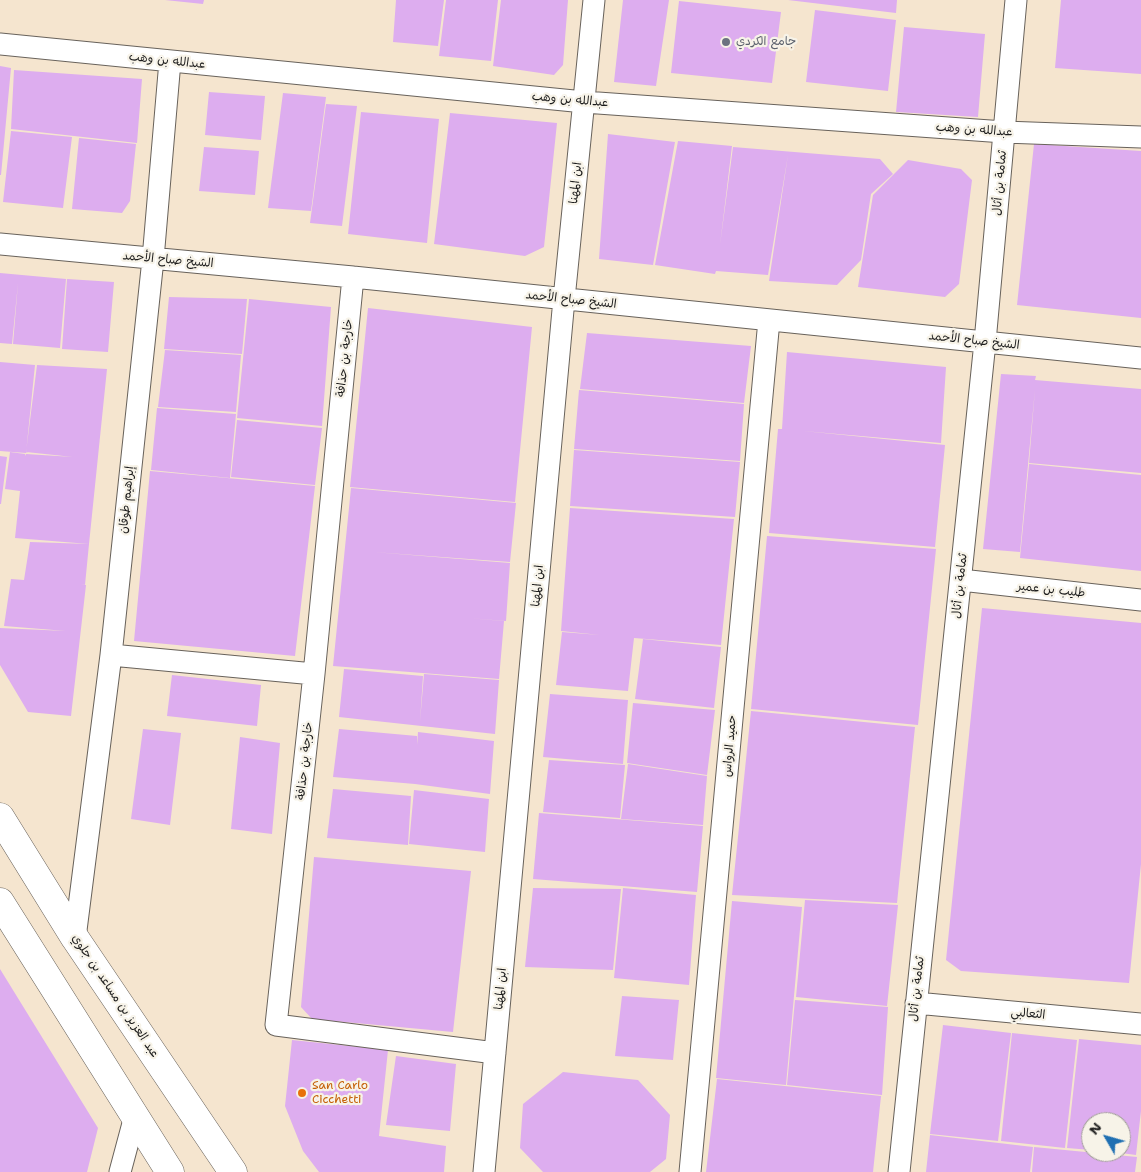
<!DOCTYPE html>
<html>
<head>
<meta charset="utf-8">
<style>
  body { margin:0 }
  #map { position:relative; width:1141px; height:1172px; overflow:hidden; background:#f5e5cf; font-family:"Shantell Sans",sans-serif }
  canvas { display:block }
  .north { position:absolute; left:1081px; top:1112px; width:50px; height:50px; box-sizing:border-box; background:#f7f3e8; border:1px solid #9f9d96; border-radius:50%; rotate:308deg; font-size:14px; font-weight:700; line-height:20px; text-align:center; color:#1c1c1c }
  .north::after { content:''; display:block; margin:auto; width:18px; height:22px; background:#1f6fb2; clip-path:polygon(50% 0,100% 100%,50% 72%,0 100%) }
</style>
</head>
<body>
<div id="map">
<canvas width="1141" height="1172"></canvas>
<div class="north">N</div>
</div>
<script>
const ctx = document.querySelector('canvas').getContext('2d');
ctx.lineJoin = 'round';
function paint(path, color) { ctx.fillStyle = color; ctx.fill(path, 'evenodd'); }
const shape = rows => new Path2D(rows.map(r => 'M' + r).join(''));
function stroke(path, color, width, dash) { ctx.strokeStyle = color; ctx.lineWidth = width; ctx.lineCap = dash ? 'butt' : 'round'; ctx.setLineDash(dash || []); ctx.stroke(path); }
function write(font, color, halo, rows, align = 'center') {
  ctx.font = font + ' "Shantell Sans","Playpen Sans Arabic",sans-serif'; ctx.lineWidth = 4.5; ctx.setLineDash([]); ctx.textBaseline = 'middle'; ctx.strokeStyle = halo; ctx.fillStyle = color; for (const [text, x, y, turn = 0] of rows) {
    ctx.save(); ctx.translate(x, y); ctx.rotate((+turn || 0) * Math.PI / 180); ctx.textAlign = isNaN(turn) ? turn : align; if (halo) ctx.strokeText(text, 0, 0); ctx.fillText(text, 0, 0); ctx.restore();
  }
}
const building = shape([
  [165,0,204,0,203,4],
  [396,0,444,0,438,46,393,42],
  [446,0,498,0,491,61,439,56],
  [501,0,568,0,563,65,554,75,493,66],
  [623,0,669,0,656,86,614,82],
  [788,0,897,0,896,13],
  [1061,0,1141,0,1141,74,1055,68],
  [679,1,781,12,772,83,671,73],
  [815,10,896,20,888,91,806,82],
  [904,27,985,34,978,117,896,112],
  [0,66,11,68,1,175,0,175],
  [14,70,142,79,137,143,11,129],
  [209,92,265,96,261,140,205,135],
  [283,93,326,97,311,211,268,208],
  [326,104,357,106,342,226,310,223],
  [361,112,439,119,427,243,348,234],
  [450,113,557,123,544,247,525,256,434,244],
  [11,131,72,137,63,208,3,202],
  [608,134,675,142,653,265,599,259],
  [79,138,136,144,130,201,122,213,72,209],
  [678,141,732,146,720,245,733,147,880,159,893,174,871,194,861,260,837,285,769,281,788,155,768,275,716,271,715,274,655,265],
  [1034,144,1141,151,1141,318,1017,305],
  [204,147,259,151,255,195,199,191],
  [908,160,961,169,972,180,959,284,945,297,858,287,873,195],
  [0,273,66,279,60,348,13,344,18,283,12,344,0,343],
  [67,279,114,282,108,352,62,349],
  [169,297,247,299,242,354,164,349],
  [249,299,331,307,322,426,237,418],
  [368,308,532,327,515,502,350,487],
  [587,333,751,346,744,403,580,389],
  [165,350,241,355,236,412,158,407],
  [787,352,946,367,941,443,803,431,945,445,935,547,769,533,778,429,782,429],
  [0,362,35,365,26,453,0,451],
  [37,365,107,369,89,544,15,538,20,491,5,489,10,452,25,454,26,456,26,454,73,457,26,452],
  [1001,374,1036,376,1035,380,1141,389,1141,473,1029,463,1035,389,1020,552,983,549],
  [579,390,744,404,740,461,574,449],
  [157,408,236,414,230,478,151,470],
  [237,420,322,428,315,485,231,477],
  [574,450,740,462,735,517,570,506],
  [0,456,7,457,1,504,0,504],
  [1029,464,1141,475,1141,571,1020,558],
  [150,471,315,486,295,656,134,641],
  [351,488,516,503,510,562,373,552,510,563,506,621,467,618,504,621,499,679,333,666],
  [570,508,734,519,721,645,634,638,628,691,556,685,562,632,600,635,561,631],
  [767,536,936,549,918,725,751,709],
  [30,542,89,544,85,585,80,584,86,585,71,716,28,712,0,665,0,628,66,631,4,626,11,579,24,580],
  [982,608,1141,623,1141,864,1129,983,961,971,946,960],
  [643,639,721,647,714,708,635,699],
  [344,669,423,676,420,722,424,674,499,680,495,734,339,717],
  [172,675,261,685,257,726,167,716],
  [550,694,628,700,623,764,543,757],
  [633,703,715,710,707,775,627,763],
  [751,711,915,727,897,903,732,895],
  [143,729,181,733,170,825,131,819],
  [339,729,417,736,417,745,418,732,494,741,490,794,415,784,333,777],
  [240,737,280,743,272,834,231,829],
  [549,760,625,765,620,818,543,812],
  [628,764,707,776,703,825,621,819],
  [333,789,411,796,408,845,327,838],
  [414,790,489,799,485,852,409,844],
  [539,813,703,826,697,892,533,879],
  [314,857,471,871,453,1032,312,1019,301,1007],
  [533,888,621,889,613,970,525,967],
  [623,888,696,895,689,985,614,978],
  [805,900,898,905,887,1006,796,997],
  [732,901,802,907,786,1085,716,1078],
  [0,969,98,1128,87,1172,0,1172],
  [622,996,679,1000,673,1060,615,1056],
  [795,1000,888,1007,882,1095,787,1085],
  [943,1025,1011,1033,998,1141,930,1134],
  [1012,1033,1077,1040,1065,1148,1001,1141],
  [1079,1039,1141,1045,1141,1111,1136,1155,1121,1153,1121,1122,1091,1122,1091,1150,1067,1148],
  [292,1040,388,1050,379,1136,446,1146,444,1172,319,1172,303,1151,285,1106],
  [396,1056,456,1064,450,1131,386,1125],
  [563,1072,638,1080,670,1115,666,1159,650,1172,543,1172,520,1148,523,1104],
  [717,1079,881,1096,873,1172,706,1172],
  [930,1135,1033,1147,1030,1172,926,1172],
  [1034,1147,1137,1157,1135,1172,1032,1172]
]);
const street = shape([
  [0,44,584,102,1004,132,1141,137],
  [0,244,353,277,1141,358],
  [353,277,314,674,276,1025,495,1053],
  [961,580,1141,600],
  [111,655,314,674],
  [75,938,111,655,153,259,170,61],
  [916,1003,1141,1024],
  [120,1172,135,1116],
  [484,1172,564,299,594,0],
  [690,1172,769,320],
  [899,1172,985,342,1016,0]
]);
const primary = shape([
  [0,817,75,938,233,1172],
  [0,902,170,1172]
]);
const markers = [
  [726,42,5,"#6b7280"],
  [302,1093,5,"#e8710a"]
];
const worshipNames = [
  ["جامع الكردي",736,42]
];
const streetNames = [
  ["عبدالله بن وهب",167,61,6],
  ["عبدالله بن وهب",570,100,5],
  ["عبدالله بن وهب",974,130,4],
  ["ابن المهنا",576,183,-84],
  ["ثمامة بن أثال",1000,183,-85],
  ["الشيخ صباح الأحمد",168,260,5],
  ["الشيخ صباح الأحمد",571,300,6],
  ["الشيخ صباح الأحمد",974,341,6],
  ["خارجة بن حذافة",345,358,-84],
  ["إبراهيم طوقان",127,500,-84],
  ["ابن المهنا",538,586,-85],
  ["ثمامة بن أثال",960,586,-84],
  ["طليب بن عمير",1051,590,6],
  ["حميد الرواس",730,746,-85],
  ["خارجة بن حذافة",305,761,-84],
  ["ابن المهنا",501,989,-85],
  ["ثمامة بن أثال",917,989,-84],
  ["عبد العزيز بن مساعد بن جلوي",115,996,56],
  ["الثعالبي",1028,1014,5]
];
const foodNames = [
  ["San Carlo",312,1086],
  ["Cicchetti",312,1100]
];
paint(building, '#ddadef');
stroke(street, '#68625b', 23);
stroke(primary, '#68625b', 29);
stroke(street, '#fff', 21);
stroke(primary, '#fff', 28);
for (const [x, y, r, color] of markers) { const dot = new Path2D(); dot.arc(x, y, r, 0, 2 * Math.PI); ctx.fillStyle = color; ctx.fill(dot); stroke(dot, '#f7f3e8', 2); }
write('12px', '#5b616d', '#f7f3e8', worshipNames, 'left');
write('12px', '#1c1c1c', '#f7f3e8', streetNames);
write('12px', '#c56008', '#f7f3e8', foodNames, 'left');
</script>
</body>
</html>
